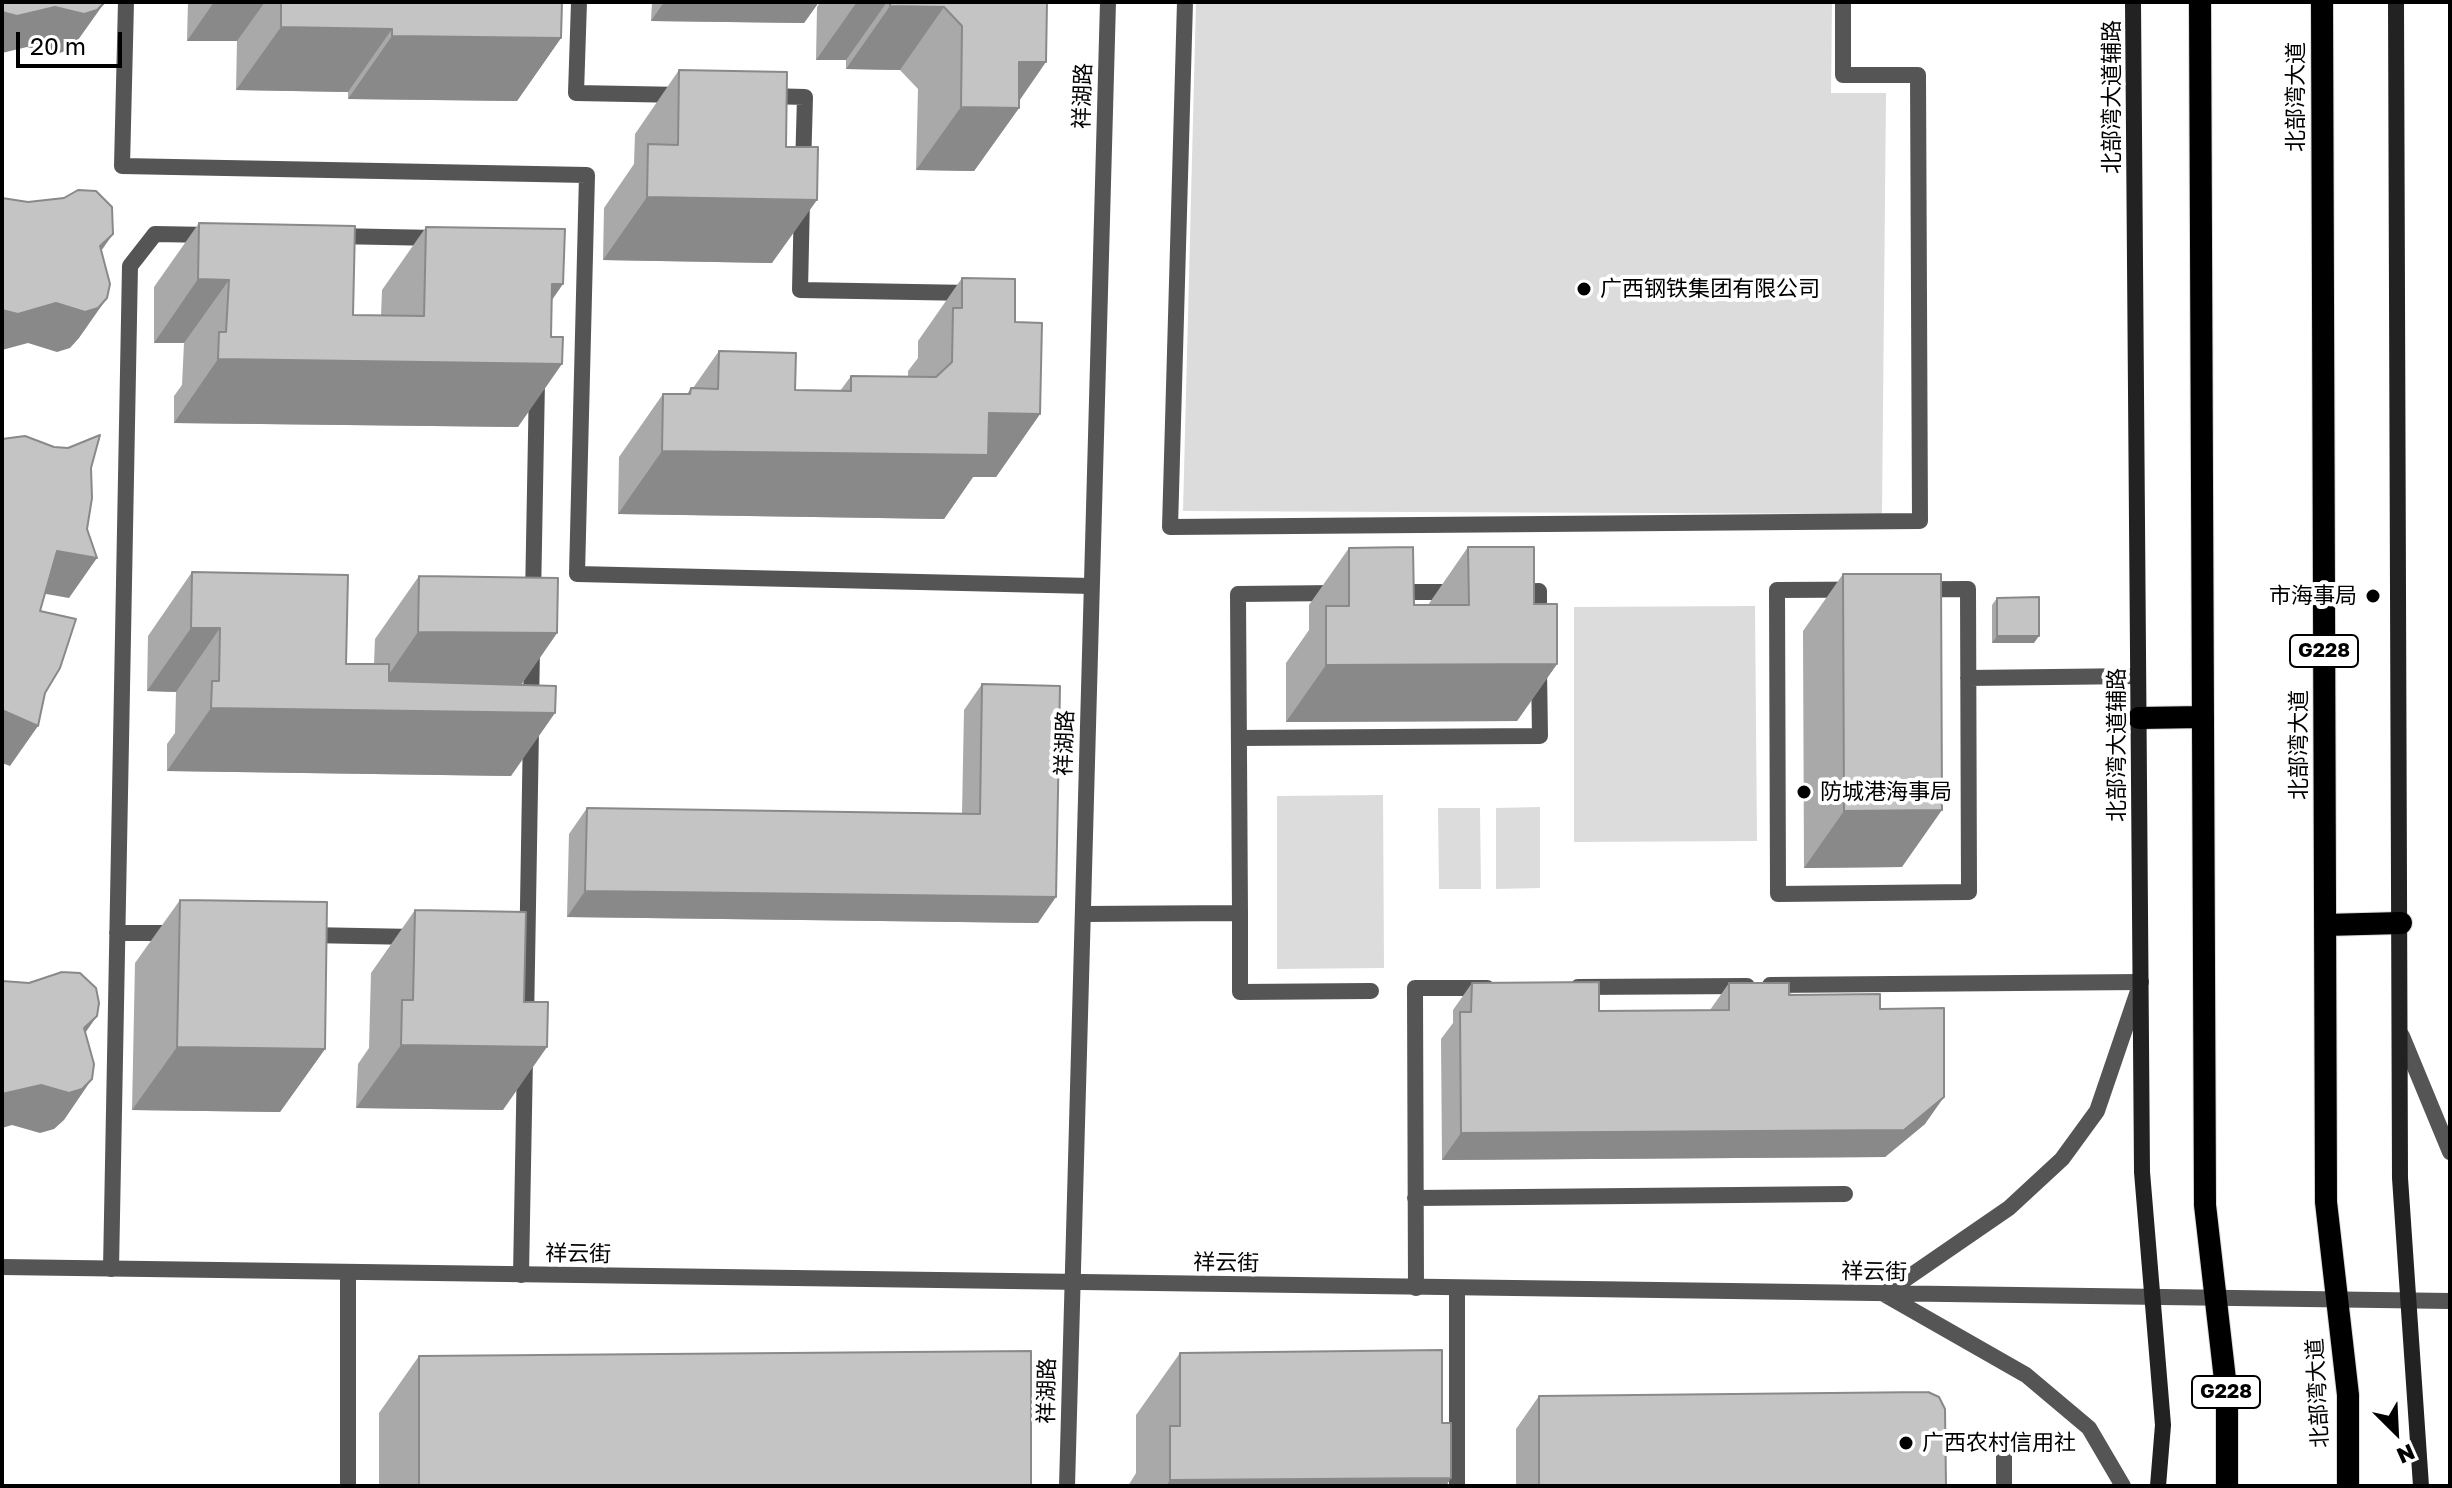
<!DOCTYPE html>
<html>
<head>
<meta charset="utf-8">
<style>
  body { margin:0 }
  #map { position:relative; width:2452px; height:1488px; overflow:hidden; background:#fff; font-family:"Golos Text",sans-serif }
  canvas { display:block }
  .frame { position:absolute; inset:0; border:4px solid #000; pointer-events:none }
  .north { position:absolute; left:2356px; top:1392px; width:80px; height:80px; -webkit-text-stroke:6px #fff; paint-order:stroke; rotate:156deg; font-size:22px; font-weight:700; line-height:32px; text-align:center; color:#000 }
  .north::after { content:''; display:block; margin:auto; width:28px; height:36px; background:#000; clip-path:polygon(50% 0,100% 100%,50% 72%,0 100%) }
  .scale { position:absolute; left:16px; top:32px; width:106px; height:36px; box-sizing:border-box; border:4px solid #000; border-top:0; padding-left:10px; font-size:24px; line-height:28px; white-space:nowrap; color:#000; -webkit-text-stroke:6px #fff; paint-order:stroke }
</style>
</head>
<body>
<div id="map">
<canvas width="2452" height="1488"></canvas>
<div class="frame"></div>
<div class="north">N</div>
<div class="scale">20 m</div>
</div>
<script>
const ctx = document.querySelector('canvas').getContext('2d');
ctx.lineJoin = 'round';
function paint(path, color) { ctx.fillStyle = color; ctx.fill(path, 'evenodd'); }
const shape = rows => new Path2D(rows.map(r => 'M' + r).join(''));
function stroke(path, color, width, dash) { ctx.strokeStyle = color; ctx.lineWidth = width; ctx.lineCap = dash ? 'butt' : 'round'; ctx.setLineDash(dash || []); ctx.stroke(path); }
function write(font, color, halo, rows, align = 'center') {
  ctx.font = font + ' "Golos Text","Noto Sans SC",sans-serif'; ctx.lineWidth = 8; ctx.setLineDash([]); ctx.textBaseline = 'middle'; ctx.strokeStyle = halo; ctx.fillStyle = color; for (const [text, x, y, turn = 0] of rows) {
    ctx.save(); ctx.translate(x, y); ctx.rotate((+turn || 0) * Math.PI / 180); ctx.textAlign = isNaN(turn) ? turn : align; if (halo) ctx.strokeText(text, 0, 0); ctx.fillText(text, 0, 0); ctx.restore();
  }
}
const green = shape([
  [1196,2,1832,2,1831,93,1886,93,1882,514,1183,511],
  [1755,606,1757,841,1574,842,1574,607],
  [1383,795,1384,968,1277,969,1277,796],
  [1540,807,1540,888,1496,889,1496,808],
  [1438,808,1480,808,1481,889,1439,889]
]);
const service = shape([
  [126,2,122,166,587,175,577,574,1091,586],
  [579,2,576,93,684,95],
  [1185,2,1170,527,1920,521,1918,75,1843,75,1843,2],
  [767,96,805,97,803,168],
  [802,199,800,290,971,293],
  [333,236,438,238],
  [1968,589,1969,892,1778,894,1777,590,1968,589],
  [1393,592,1457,592],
  [1513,592,1539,591,1539,626],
  [533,598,537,381],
  [1968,678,2138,676],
  [531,706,532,649],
  [1239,738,1540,736,1539,669],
  [1240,913,1238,594,1337,593],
  [1083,914,1240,913,1240,992,1371,991],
  [117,933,176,933],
  [307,935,416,937],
  [1770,985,2141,982],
  [1578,987,1747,986],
  [526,1022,531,729],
  [1415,1198,1845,1194],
  [111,1269,130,266,155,234,210,235],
  [348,1272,348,1486],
  [521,1275,525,1057],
  [1416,1288,1415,988,1487,988],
  [1457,1288,1457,1486],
  [2004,1440,2004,1486]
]);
const minor = shape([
  [1067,1486,1108,2]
]);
const tertiary = shape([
  [2402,1036,2450,1152],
  [2,1267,2450,1301],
  [2123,1486,2089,1428,2026,1375,1884,1294,2009,1208,2062,1159,2097,1111,2139,988]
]);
const secondary = shape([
  [2133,2,2142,1172,2163,1425,2158,1486],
  [2396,2,2400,1178,2421,1486]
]);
const trunk = shape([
  [2200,2,2205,1205,2227,1397,2227,1486],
  [2322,2,2326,1202,2348,1395,2348,1486],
  [2139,718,2203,717],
  [2325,925,2401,923]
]);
const wall = shape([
  [188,2,562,2,561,38,517,101,348,99,348,92,236,90,237,41,187,41],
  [652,2,819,2,804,23,651,21],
  [820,2,1047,2,1019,102,1019,108,974,171,916,170,918,89,900,70,846,69,846,60,816,60,817,7],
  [679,70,772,263,603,260,604,208,634,164,635,134],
  [199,223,353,315,381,316,382,290,426,227,551,301,518,427,174,423,174,396,182,385,184,343,154,343,154,287],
  [962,278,1015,322,1040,414,996,477,973,477,944,519,618,514,619,457,663,394,687,394,691,388,693,388,719,351,795,390,840,391,851,376,908,376,908,371,918,358,918,341],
  [1468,547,1534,604,1557,664,1517,721,1286,722,1286,663,1309,630,1309,605,1349,548,1414,605,1428,605],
  [192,572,346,664,374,664,375,639,419,576,557,633,521,684,511,776,167,771,167,744,175,733,176,692,147,691,148,636],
  [1843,574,1902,867,1804,868,1803,631],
  [1997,598,2034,643,1992,643,1992,605],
  [982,684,1038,923,567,917,569,834,587,808,962,814,964,710],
  [180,900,325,1049,280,1112,132,1110,135,963],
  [415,910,503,1110,356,1108,358,1064,369,1048,371,973],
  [1472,983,1599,1011,1710,1010,1729,983,1880,1009,1925,1124,1885,1157,1442,1160,1441,1039,1453,1023,1453,1010],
  [1180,1353,1442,1423,1451,1478,1446,1486,1128,1486,1136,1473,1136,1415],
  [419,1356,1031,1486,379,1486,379,1413],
  [1539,1396,1946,1486,1516,1486,1516,1429]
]);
const shadedWall = shape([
  [105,2,78,40,69,50,56,54,27,47,2,53,2,12],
  [214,2,265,2,237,41,187,41],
  [664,2,819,2,804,23,651,21],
  [857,2,887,2,846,60,816,60],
  [890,6,944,7,900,70,846,69],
  [281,27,392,29,348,92,236,90],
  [392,36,561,38,517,101,348,99],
  [1019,62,1046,62,1015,107,1019,108,974,171,916,170,961,107],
  [647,197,817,200,772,263,603,260],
  [113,234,85,274,100,246],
  [198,279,229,280,184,343,154,343],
  [552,284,563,284,519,348],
  [107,298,79,338,70,348,57,352,28,343,2,350,2,310],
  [218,359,562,364,518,427,174,423],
  [989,413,1040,414,996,477,973,477,944,519,618,514,662,451],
  [57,551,97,558,69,598,29,591],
  [191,628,220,628,176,692,147,691],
  [418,632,557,633,513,697,374,696],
  [1997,636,2039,636,2034,643,1992,643],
  [1557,664,1517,721,1286,722,1326,665],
  [211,708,555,713,511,776,167,771],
  [4,711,38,726,10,766,2,763,2,714],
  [1942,810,1902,867,1804,868,1844,811],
  [585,891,1056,897,1038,923,567,917],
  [97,1016,69,1056,84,1028],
  [401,1045,547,1047,503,1110,356,1108],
  [177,1047,325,1049,280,1112,132,1110],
  [92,1079,64,1120,54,1129,40,1133,12,1125,2,1128,2,1094,41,1085],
  [1944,1097,1925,1124,1885,1157,1442,1160,1461,1133],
  [1451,1478,1446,1486,1166,1486,1170,1480]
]);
const building = shape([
  [2,2,105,2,97,10,84,14,55,7,17,16,2,12,2,2],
  [281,2,562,2,561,38,392,36,392,29,281,27,281,2],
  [890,2,1047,2,1046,62,1019,62,1019,108,961,107,962,26,944,7,890,6,890,2],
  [679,70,787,72,786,147,818,147,817,200,647,197,648,144,678,145,679,70],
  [78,190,96,191,112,207,113,234,100,246,110,284,107,298,98,308,85,312,56,303,18,314,2,310,2,198,28,202,64,198,78,190],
  [199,223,355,226,353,315,424,316,426,227,565,229,563,284,552,284,551,337,563,337,562,364,218,359,219,332,226,332,229,280,198,279,199,223],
  [962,278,1015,279,1015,322,1042,323,1040,414,989,413,988,455,662,451,663,394,690,394,691,388,718,389,719,351,796,353,795,390,851,391,851,376,936,377,952,362,953,308,962,308,962,278],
  [100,435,91,468,92,498,87,529,97,558,57,551,40,611,76,619,60,668,45,693,38,726,4,711,2,714,2,439,25,436,54,447,68,448,100,435],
  [1413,547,1414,605,1469,605,1468,547,1534,547,1534,604,1557,604,1557,664,1326,665,1326,606,1349,606,1349,548,1413,547],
  [192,572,348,575,346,664,389,664,389,681,556,686,555,713,211,708,212,681,219,681,220,628,191,628,192,572],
  [1843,574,1941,574,1942,810,1844,811,1843,574],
  [419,576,558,578,557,633,418,632,419,576],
  [2039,597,2039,636,1997,636,1997,598,2039,597],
  [982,684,1060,686,1056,897,585,891,587,808,980,814,982,684],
  [180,900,327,902,325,1049,177,1047,180,900],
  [415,910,526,912,524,1002,548,1002,547,1047,401,1045,402,1000,413,1000,415,910],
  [62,972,80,973,96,988,99,1003,97,1016,84,1028,94,1064,92,1079,82,1089,69,1093,41,1085,2,1094,2,981,29,983,62,972],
  [1599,982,1599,1011,1729,1010,1729,983,1789,983,1789,995,1880,994,1880,1009,1944,1008,1944,1097,1904,1130,1461,1133,1460,1012,1471,1012,1472,983,1599,982],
  [1442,1350,1442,1423,1451,1423,1451,1478,1170,1480,1170,1426,1180,1426,1180,1353,1442,1350],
  [1031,1351,1031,1486,419,1486,419,1356,1031,1351],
  [1928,1392,1939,1397,1945,1409,1946,1486,1539,1486,1539,1396,1928,1392]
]);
const markers = [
  [1584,289,8,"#000"],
  [2373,596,8,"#000"],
  [1804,792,8,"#000"],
  [1906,1443,8,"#000"]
];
const shields = [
  [2324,651,68],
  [2226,1392,68]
];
const shieldNames = [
  ["G228",2324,651],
  ["G228",2226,1392]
];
const streetNames = [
  ["祥湖路",1083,96,-88],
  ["北部湾大道辅路",2112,97,-90],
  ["北部湾大道",2296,97,-90],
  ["祥湖路",1065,743,-88],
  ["北部湾大道辅路",2117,745,-90],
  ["北部湾大道",2299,745,-90],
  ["祥云街",578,1254,1],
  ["祥云街",1226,1263,1],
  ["祥云街",1874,1272,1],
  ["祥湖路",1047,1391,-89],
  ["北部湾大道",2318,1393,-93]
];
const poiNames = [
  ["广西钢铁集团有限公司",1600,289],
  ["市海事局",2357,596,"right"],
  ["防城港海事局",1820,792],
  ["广西农村信用社",1922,1443]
];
paint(green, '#dcdcdc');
stroke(trunk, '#dbdbdb', 24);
stroke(service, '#555', 16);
stroke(minor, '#555', 16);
stroke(tertiary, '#555', 16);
stroke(secondary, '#222', 16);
stroke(trunk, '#000', 22);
paint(wall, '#a9a9a9');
paint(shadedWall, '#898989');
paint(building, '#c4c4c4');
stroke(building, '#898989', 2);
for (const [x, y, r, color] of markers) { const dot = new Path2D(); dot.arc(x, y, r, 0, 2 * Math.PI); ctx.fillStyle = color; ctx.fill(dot); stroke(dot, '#fff', 3); }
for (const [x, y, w] of shields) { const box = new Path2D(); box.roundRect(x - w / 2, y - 16, w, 32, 6); ctx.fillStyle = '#fff'; ctx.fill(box); stroke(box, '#000', 2); }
write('bold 20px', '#000', null, shieldNames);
write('22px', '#000', '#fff', streetNames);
write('22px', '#000', '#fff', poiNames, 'left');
</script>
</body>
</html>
